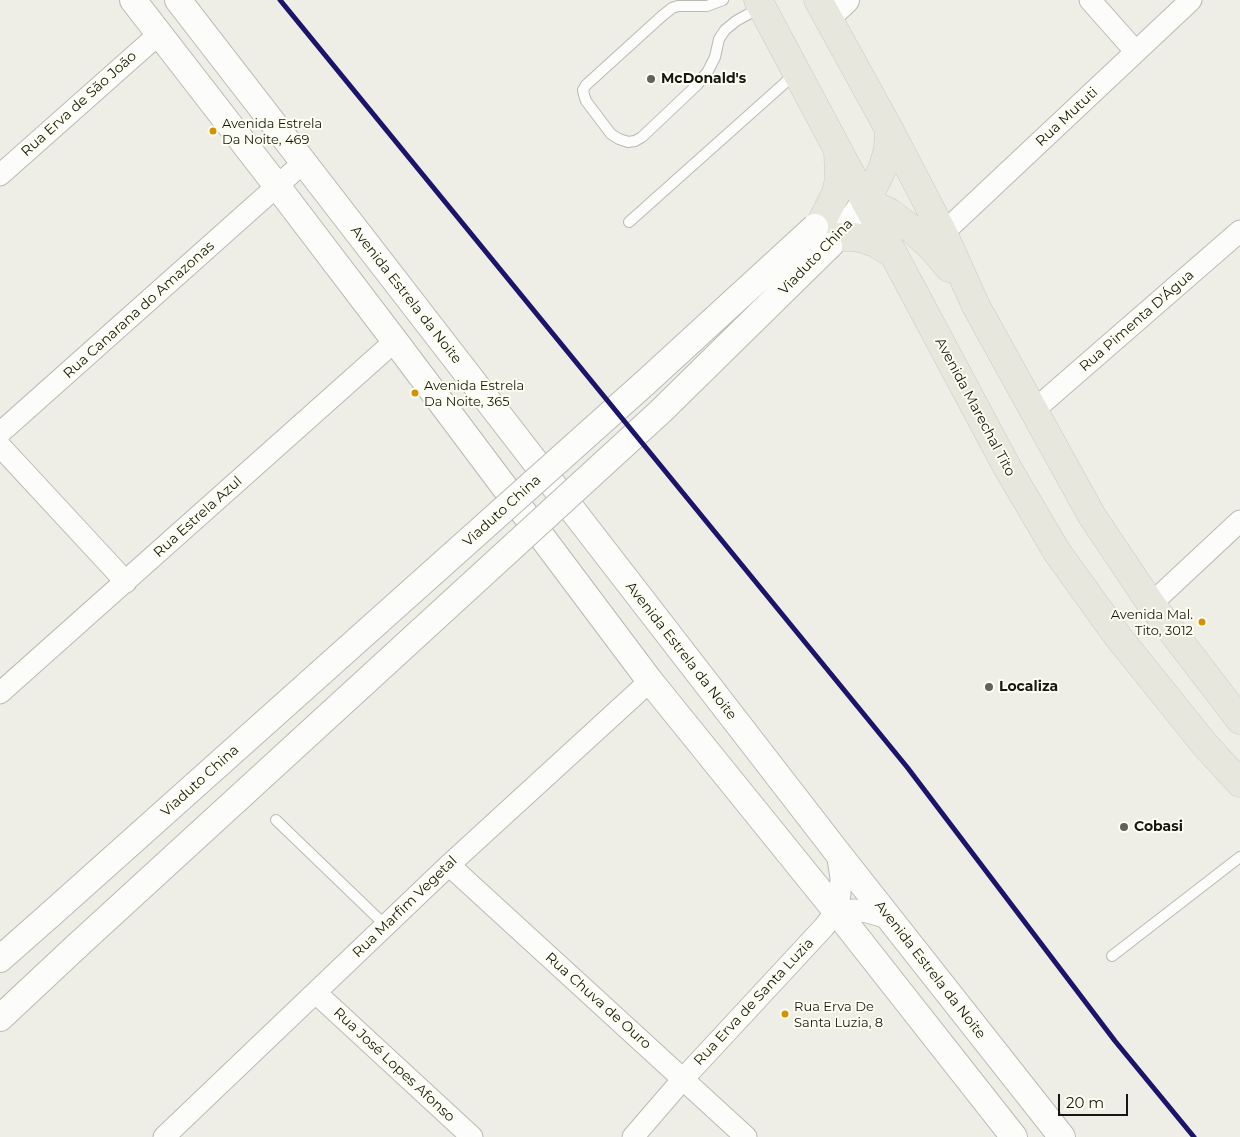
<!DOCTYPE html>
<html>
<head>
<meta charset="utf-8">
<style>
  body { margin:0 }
  #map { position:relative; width:1240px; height:1137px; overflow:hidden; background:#eeeee6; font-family:Montserrat,sans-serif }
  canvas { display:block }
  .scale { position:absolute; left:1058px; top:1094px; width:70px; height:22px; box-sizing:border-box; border:2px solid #161712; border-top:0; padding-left:6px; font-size:15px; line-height:18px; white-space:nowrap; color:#161712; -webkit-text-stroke:4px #fefff1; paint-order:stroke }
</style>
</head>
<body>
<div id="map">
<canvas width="1240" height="1137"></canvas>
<div class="scale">20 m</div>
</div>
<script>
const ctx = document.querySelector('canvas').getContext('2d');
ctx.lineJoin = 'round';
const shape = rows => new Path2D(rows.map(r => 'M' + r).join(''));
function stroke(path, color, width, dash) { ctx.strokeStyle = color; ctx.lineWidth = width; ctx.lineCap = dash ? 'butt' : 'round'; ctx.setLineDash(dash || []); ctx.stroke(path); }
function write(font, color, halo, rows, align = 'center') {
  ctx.font = font + ' Montserrat,sans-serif'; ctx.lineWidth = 4; ctx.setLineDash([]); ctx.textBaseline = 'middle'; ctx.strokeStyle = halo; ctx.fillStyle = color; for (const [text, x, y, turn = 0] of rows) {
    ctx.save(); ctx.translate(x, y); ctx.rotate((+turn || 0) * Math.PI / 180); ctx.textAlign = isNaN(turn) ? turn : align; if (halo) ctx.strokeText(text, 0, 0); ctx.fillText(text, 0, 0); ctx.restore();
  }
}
const service = shape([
  [723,0,707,6,678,6,672,8,662,16,586,85,583,90,584,95,586,101,611,134,619,139,628,142,635,141,642,137,697,85,708,71,715,57,719,39,725,30,736,21,761,7],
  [629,222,796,73],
  [276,820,386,926],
  [1112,956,1240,857]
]);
const minor = shape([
  [1090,0,1136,52],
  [0,175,159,34],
  [943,233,1191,0],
  [1033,411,1240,231],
  [0,433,304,162],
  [0,446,126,582],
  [1151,604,1240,521],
  [0,693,395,341],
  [449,865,746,1137],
  [836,911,854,910,867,912,889,918],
  [316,993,472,1137],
  [164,1137,449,865,650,681],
  [633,1137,683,1079,824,927,836,911,840,894,841,878,837,852]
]);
const tertiary = shape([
  [133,0,277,186,395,341,650,681,836,911,1014,1137],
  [178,0,837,852,1062,1137],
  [828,17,846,0],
  [829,246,849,224,865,201],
  [0,959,51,914],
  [0,1018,78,945]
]);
const primary = shape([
  [758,0,1007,467,1057,552,1119,638,1206,746,1240,783],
  [818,0,889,129,943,233,976,306,1092,516,1151,604,1240,720],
  [889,129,888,149,883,167,875,184,865,201,889,212,913,230,933,249,949,268],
  [822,221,836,193,839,179,838,151],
  [838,237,854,237,864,239,875,243,893,254]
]);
const tertiaryBridge = shape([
  [51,914,646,382,815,227],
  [78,945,661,411,829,246]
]);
const rail1 = shape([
  [280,0,907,767,1115,1041,1194,1137]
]);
const markers = [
  [651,79,5,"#62625c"],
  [213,131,4.5,"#d59103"],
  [415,393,4.5,"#d59103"],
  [1202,622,4.5,"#d59103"],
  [989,687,5,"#62625c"],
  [1124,827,5,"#62625c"],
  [785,1014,4.5,"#d59103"]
];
const busNames = [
  ["Avenida Estrela",222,124],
  ["Da Noite, 469",222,140],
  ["Avenida Estrela",424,386],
  ["Da Noite, 365",424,402],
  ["Avenida Mal.",1193,615,"right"],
  ["Tito, 3012",1193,631,"right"],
  ["Rua Erva De",794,1007],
  ["Santa Luzia, 8",794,1023]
];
const poiNames = [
  ["McDonald's",661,79],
  ["Localiza",999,687],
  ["Cobasi",1134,827]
];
const streetNames = [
  ["Rua Erva de São João",79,104,-42],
  ["Rua Mututi",1067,117,-43],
  ["Viaduto China",816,257,-46],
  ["Avenida Estrela da Noite",406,295,52],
  ["Rua Canarana do Amazonas",139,310,-42],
  ["Rua Pimenta D'Água",1137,321,-41],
  ["Avenida Marechal Tito",975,407,62],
  ["Viaduto China",502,511,-42],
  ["Rua Estrela Azul",198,517,-42],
  ["Avenida Estrela da Noite",681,651,52],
  ["Viaduto China",200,781,-42],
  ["Rua Marfim Vegetal",405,907,-44],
  ["Avenida Estrela da Noite",930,970,52],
  ["Rua Chuva de Ouro",598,1001,42],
  ["Rua Erva de Santa Luzia",754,1002,-47],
  ["Rua José Lopes Afonso",394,1065,43]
];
stroke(service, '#b9bab3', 12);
stroke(minor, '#b9bab3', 23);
stroke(tertiary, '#b9bab3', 28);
stroke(primary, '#cacac7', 29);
stroke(service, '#fcfcfb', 10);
stroke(minor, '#fcfcfb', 21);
stroke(tertiary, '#fcfcfb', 26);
stroke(primary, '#e7e7de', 28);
stroke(tertiaryBridge, '#b9bab3', 28, []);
stroke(tertiaryBridge, '#fcfcfb', 26);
stroke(rail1, '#1c146b', 5);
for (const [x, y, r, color] of markers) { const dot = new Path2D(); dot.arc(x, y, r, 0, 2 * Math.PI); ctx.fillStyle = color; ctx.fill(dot); stroke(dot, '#fefff1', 2); }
write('13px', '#161712', '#fefff1', busNames, 'left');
write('bold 14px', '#161712', '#fefff1', poiNames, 'left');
write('14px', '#161712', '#fefff1', streetNames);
</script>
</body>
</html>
